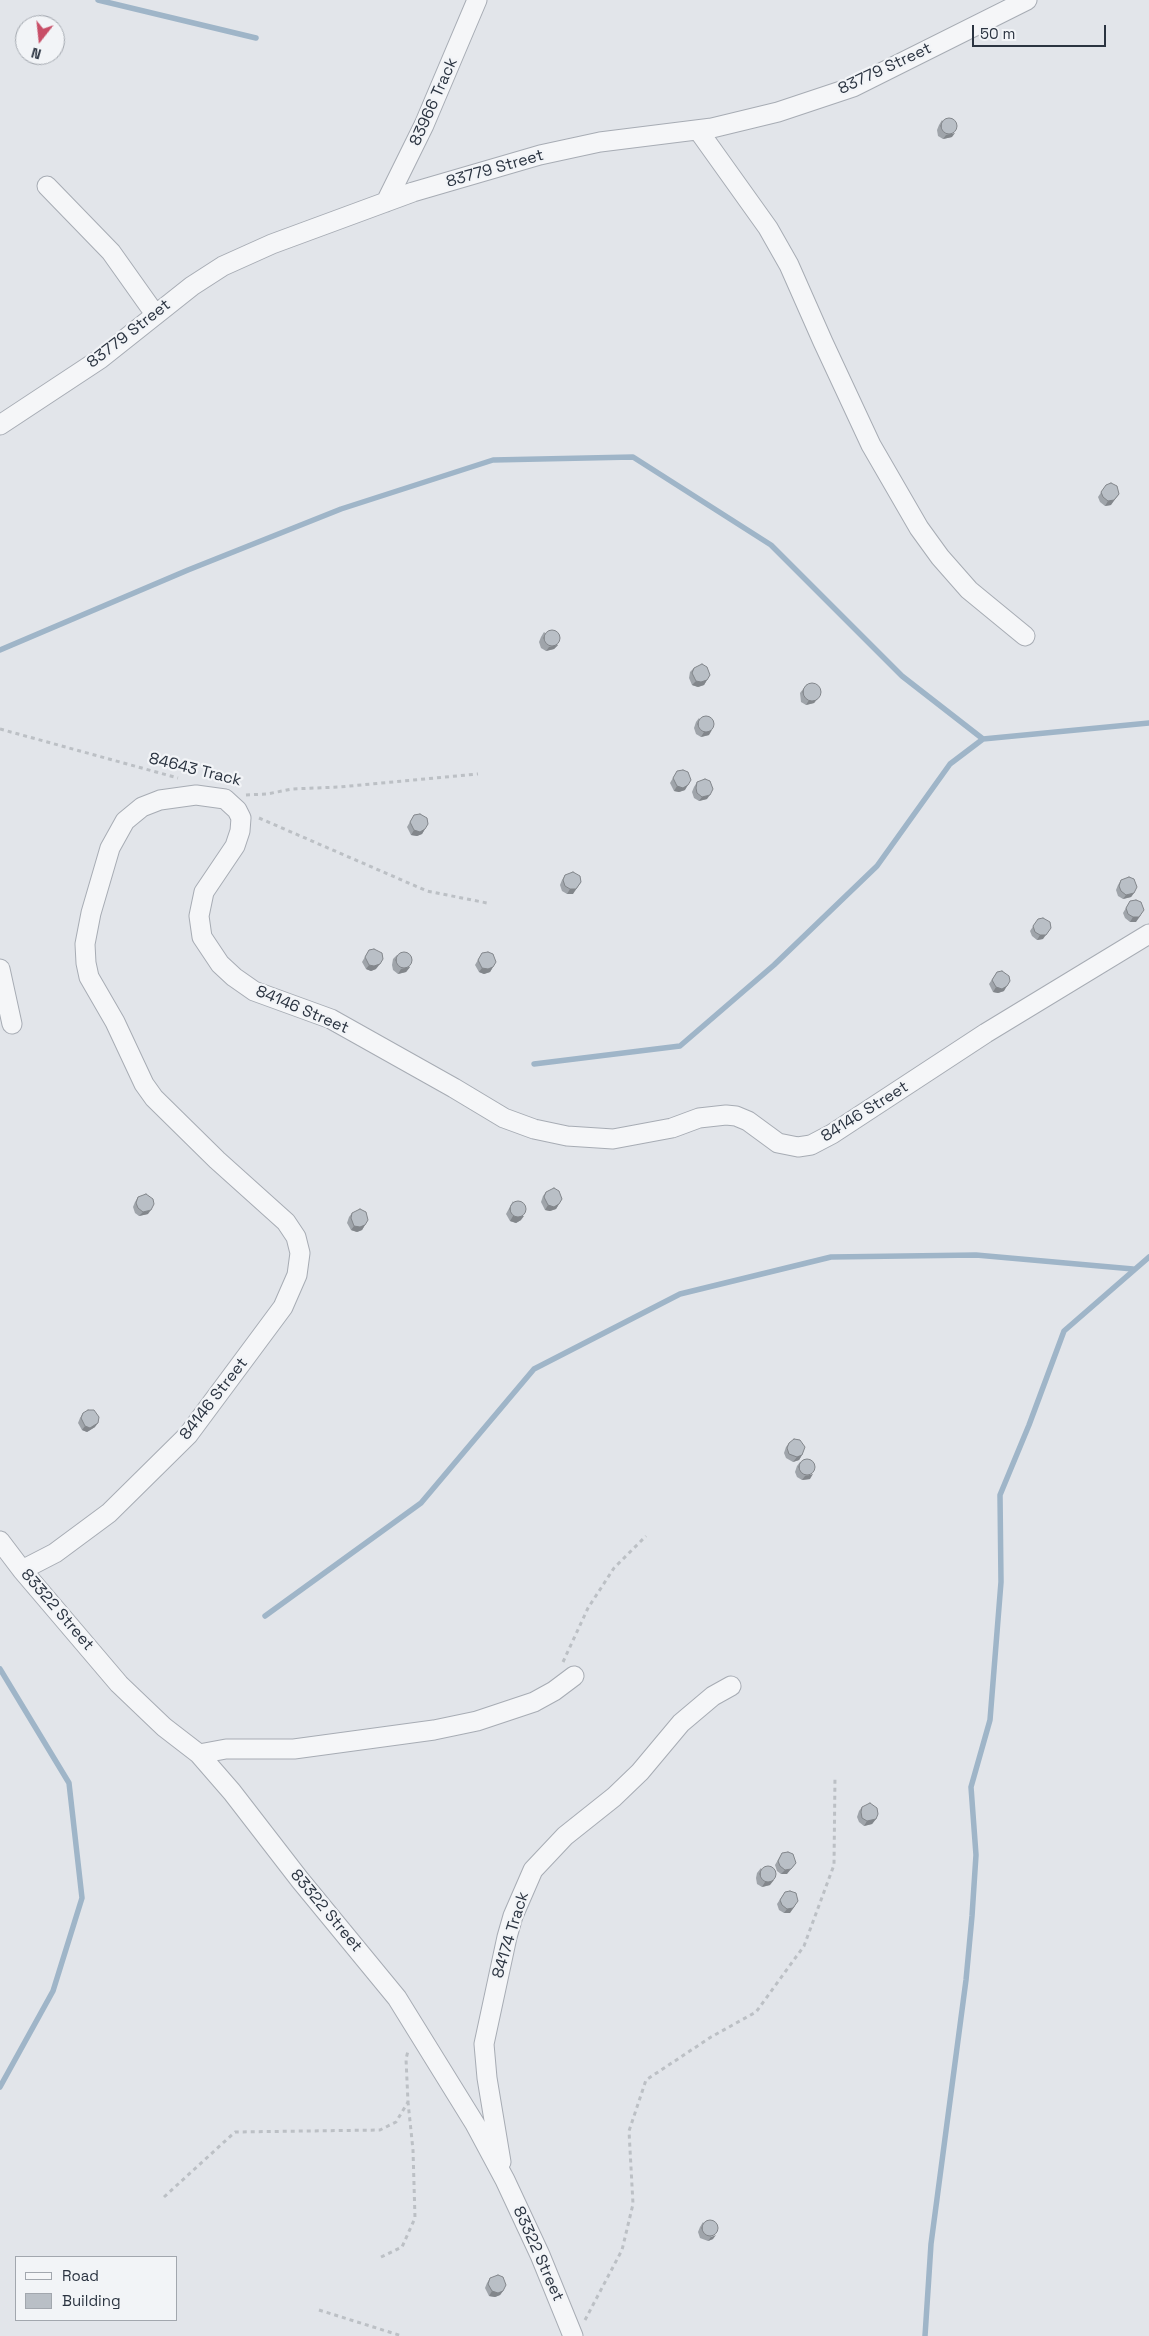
<!DOCTYPE html>
<html>
<head>
<meta charset="utf-8">
<style>
  body { margin:0 }
  #map { position:relative; width:1149px; height:2336px; overflow:hidden; background:#e2e5ea; font-family:"Space Grotesk",sans-serif }
  canvas { display:block }
  .legend { position:absolute; left:15px; top:2256px; width:162px; height:65px; box-sizing:border-box; background:#f2f4f7; border:1px solid #a2a7ae; margin:0; padding:6px 9px; list-style:none; font-size:15px; color:#2b3441 }
  .legend li { display:flex; align-items:center; gap:10px; height:25px }
  .legend b { width:25px; border:1px solid #a2a7ae }
  .north { position:absolute; left:15px; top:15px; width:50px; height:50px; box-sizing:border-box; background:#f2f4f7; border:1px solid #a2a7ae; border-radius:50%; rotate:196deg; font-size:14px; font-weight:700; line-height:20px; text-align:center; color:#2b3441 }
  .north::after { content:''; display:block; margin:auto; width:18px; height:22px; background:#c84e67; clip-path:polygon(50% 0,100% 100%,50% 72%,0 100%) }
  .scale { position:absolute; left:972px; top:25px; width:134px; height:22px; box-sizing:border-box; border:2px solid #2b3441; border-top:0; padding-left:6px; font-size:15px; line-height:18px; white-space:nowrap; color:#2b3441; -webkit-text-stroke:4px #f2f4f7; paint-order:stroke }
</style>
</head>
<body>
<div id="map">
<canvas width="1149" height="2336"></canvas>
<ul class="legend">
<li><b style="height:6px;background:#f5f6f8"></b>Road</li>
<li><b style="height:14px;background:#b9bfc6"></b>Building</li>
</ul>
<div class="north">N</div>
<div class="scale">50 m</div>
</div>
<script>
const ctx = document.querySelector('canvas').getContext('2d');
ctx.lineJoin = 'round';
const shape = rows => new Path2D(rows.map(r => 'M' + r).join(''));
function stroke(path, color, width, dash) { ctx.strokeStyle = color; ctx.lineWidth = width; ctx.lineCap = dash ? 'butt' : 'round'; ctx.setLineDash(dash || []); ctx.stroke(path); }
function paint(path, color) { ctx.fillStyle = color; ctx.fill(path, 'evenodd'); }
function write(font, color, halo, rows, align = 'center') {
  ctx.font = font + ' "Space Grotesk",sans-serif'; ctx.lineWidth = 4.5; ctx.setLineDash([]); ctx.textBaseline = 'middle'; ctx.strokeStyle = halo; ctx.fillStyle = color; for (const [text, x, y, turn = 0] of rows) {
    ctx.save(); ctx.translate(x, y); ctx.rotate((+turn || 0) * Math.PI / 180); ctx.textAlign = isNaN(turn) ? turn : align; if (halo) ctx.strokeText(text, 0, 0); ctx.fillText(text, 0, 0); ctx.restore();
  }
}
const stream = shape([
  [98,0,256,38],
  [0,650,188,570,341,509,493,460,633,457,771,545,902,676,983,739,1149,723],
  [534,1064,680,1046,774,965,877,866,950,764,983,739],
  [265,1616,421,1503,534,1369,680,1294,831,1257,976,1255,1133,1269],
  [0,1669,69,1783,82,1898,53,1991,0,2087],
  [925,2336,931,2244,966,1980,972,1916,976,1855,971,1787,990,1720,1001,1582,1000,1495,1029,1425,1064,1331,1149,1257]
]);
const path = shape([
  [0,729,178,778],
  [246,795,267,794,292,789,339,787,478,774],
  [259,818,427,891,487,903],
  [563,1662,588,1608,614,1568,646,1536],
  [164,2197,235,2132,380,2130,396,2122,408,2102,406,2059,408,2051],
  [381,2257,402,2247,415,2218,413,2150,408,2102],
  [319,2310,402,2336],
  [585,2320,622,2250,633,2204,629,2131,646,2080,711,2037,756,2012,804,1946,834,1865,835,1776]
]);
const minor = shape([
  [698,130,768,228,789,265,823,342,871,445,919,528,940,557,969,590,1025,636],
  [47,186,111,252,155,314],
  [386,202,424,125,477,0],
  [0,425,100,359,192,286,223,266,272,244,413,192,540,155,600,142,712,128,778,112,853,87,1027,0],
  [0,969,12,1024],
  [0,1541,22,1570,119,1684,164,1727,199,1754,232,1792,300,1880,397,1998,475,2124,505,2180,540,2255,573,2336],
  [22,1570,55,1553,109,1513,188,1435,283,1307,297,1275,300,1253,296,1237,286,1222,217,1160,154,1098,144,1084,115,1022,89,977,86,963,85,944,91,913,110,848,125,821,142,807,160,800,196,795,225,799,237,810,241,818,240,831,235,846,204,892,199,916,202,937,220,964,234,977,254,991,331,1019,454,1088,504,1118,534,1129,567,1136,613,1139,672,1128,699,1118,726,1115,736,1116,748,1121,778,1143,798,1147,811,1145,832,1134,986,1033,1149,934],
  [199,1754,226,1749,294,1749,434,1730,477,1721,534,1702,554,1691,574,1676],
  [501,2162,487,2078,484,2044,507,1937,513,1916,533,1870,565,1836,614,1797,640,1772,681,1723,713,1696,731,1686]
]);
const wall = shape([
  [942,120,952,137,943,139,938,136,937,130,939,125],
  [1106,485,1111,505,1105,506,1100,502,1098,497],
  [544,632,558,645,554,649,546,651,541,648,539,642,541,637],
  [694,668,707,680,704,685,698,687,692,685,689,678,690,672],
  [807,684,818,698,814,703,806,705,801,702,800,693],
  [699,718,709,735,701,737,696,734,694,728,696,722],
  [677,771,685,790,679,792,674,791,670,783],
  [697,782,707,799,699,801,694,798,692,792,694,787],
  [414,815,425,829,422,834,417,836,411,835,407,827],
  [565,875,573,894,567,894,562,891,560,885,562,880],
  [1121,880,1134,893,1131,897,1123,899,1118,896,1116,890,1118,885],
  [1130,901,1136,922,1130,922,1125,918,1123,913],
  [1038,919,1043,939,1037,940,1032,936,1030,931],
  [369,950,376,969,371,971,366,969,362,962],
  [482,953,493,967,490,972,484,974,479,972,475,965],
  [397,955,410,967,406,972,398,974,393,970,392,965,393,959],
  [997,972,1004,991,998,993,993,992,989,984],
  [546,1192,559,1204,556,1209,550,1211,545,1210,541,1202,543,1196],
  [138,1197,148,1214,139,1216,135,1213,133,1207,135,1202],
  [513,1201,521,1220,516,1223,510,1221,506,1214],
  [352,1213,365,1225,362,1230,357,1232,351,1230,347,1223,349,1217],
  [83,1413,95,1427,87,1432,82,1430,78,1423,80,1418],
  [789,1443,802,1455,799,1460,793,1462,786,1458,784,1453,786,1447],
  [800,1462,810,1479,802,1480,797,1477,795,1472,797,1466],
  [862,1807,876,1819,872,1824,864,1826,859,1822,857,1817,859,1811],
  [782,1853,787,1874,781,1874,777,1871,775,1865],
  [761,1868,770,1885,762,1887,757,1884,756,1878,757,1873],
  [785,1892,790,1913,784,1913,779,1910,777,1904],
  [703,2222,713,2239,708,2241,700,2238,698,2232,700,2227],
  [490,2278,503,2291,500,2295,495,2297,489,2296,485,2288,487,2283]
]);
const shadedWall = shape([
  [955,133,952,137,943,139,946,135],
  [1119,494,1111,505,1105,506,1108,501],
  [558,645,554,649,546,651,549,647],
  [707,680,704,685,698,687,692,685,696,681],
  [818,698,814,703,806,705,809,700],
  [712,730,709,735,701,737,704,732],
  [688,785,685,790,679,792,674,791,677,786],
  [710,795,707,799,699,801,702,797],
  [425,829,422,834,417,836,411,835,414,830],
  [581,882,573,894,567,894,570,889],
  [1134,893,1131,897,1123,899,1126,895],
  [1141,915,1136,922,1130,922,1133,917],
  [1051,928,1043,939,1037,940,1040,935],
  [380,964,376,969,371,971,366,969,369,965],
  [410,967,406,972,398,974,401,969],
  [493,967,490,972,484,974,479,972,482,968],
  [1007,986,1004,991,998,993,993,992,996,987],
  [559,1204,556,1209,550,1211,545,1210,548,1205],
  [151,1210,148,1214,139,1216,143,1212],
  [513,1216,524,1216,521,1220,516,1223,510,1221],
  [365,1225,362,1230,357,1232,351,1230,354,1226],
  [98,1423,95,1427,87,1432,82,1430,85,1426],
  [802,1455,799,1460,793,1462,797,1457],
  [813,1474,810,1479,802,1480,805,1476],
  [876,1819,872,1824,864,1826,867,1821],
  [796,1863,787,1874,781,1874,785,1870],
  [774,1880,770,1885,762,1887,765,1882],
  [795,1906,790,1913,784,1913,787,1909],
  [716,2235,713,2239,708,2241,711,2237],
  [492,2291,503,2291,500,2295,495,2297,489,2296]
]);
const building = shape([
  '941 126a8 8 0 1 1 16 0a8 8 0 1 1-16 0Z',
  [1111,483,1117,486,1119,494,1114,500,1108,501,1103,497,1101,492,1106,485,1111,483],
  '544 638a8 8 0 1 1 16 0a8 8 0 1 1-16 0Z',
  [702,664,707,667,710,675,707,680,701,682,696,681,692,673,694,668,702,664],
  '803 692a9 9 0 1 1 18 0a9 9 0 1 1-18 0Z',
  '698 724a8 8 0 1 1 16 0a8 8 0 1 1-16 0Z',
  [683,770,688,772,691,780,688,785,683,788,677,786,673,778,677,771,683,770],
  [705,779,710,781,713,789,710,795,702,797,697,793,696,788,697,782,705,779],
  [420,814,427,818,428,824,425,829,420,832,414,830,410,822,414,815,420,814],
  [573,872,580,876,581,882,576,889,570,889,565,886,563,880,565,875,573,872],
  [1129,877,1134,879,1137,887,1134,893,1126,895,1121,891,1119,886,1121,880,1129,877],
  [1136,900,1141,902,1144,910,1139,917,1133,917,1128,914,1126,908,1130,901,1136,900],
  [1043,918,1050,922,1051,928,1046,935,1040,935,1035,932,1033,926,1038,919,1043,918],
  [374,949,382,953,383,959,380,964,374,966,369,965,365,957,369,950,374,949],
  '396 960a8 8 0 1 1 16 0a8 8 0 1 1-16 0Z',
  [488,952,493,954,496,962,493,967,488,969,482,968,478,960,482,953,488,952],
  [1002,971,1009,976,1010,981,1007,986,1002,989,996,987,992,980,997,972,1002,971],
  [554,1188,559,1191,562,1199,559,1204,554,1207,548,1205,544,1197,546,1192,554,1188],
  [146,1194,153,1199,154,1204,151,1210,143,1212,138,1208,136,1203,138,1197,146,1194],
  '510 1209a8 8 0 1 1 16 0a8 8 0 1 1-16 0Z',
  [360,1209,366,1212,368,1220,365,1225,360,1227,354,1226,351,1218,352,1213,360,1209],
  [88,1410,94,1410,99,1417,98,1423,90,1428,85,1426,81,1418,83,1413,88,1410],
  [794,1439,800,1440,805,1447,802,1455,797,1457,789,1454,787,1448,789,1443,794,1439],
  '799 1467a8 8 0 1 1 16 0a8 8 0 1 1-16 0Z',
  [870,1803,877,1808,878,1814,876,1819,867,1821,862,1818,861,1812,862,1807,870,1803],
  [788,1852,793,1854,796,1863,791,1869,785,1870,780,1866,778,1861,782,1853,788,1852],
  '760 1874a8 8 0 1 1 16 0a8 8 0 1 1-16 0Z',
  [790,1891,796,1893,798,1901,793,1908,787,1909,782,1905,780,1900,785,1892,790,1891],
  '702 2228a8 8 0 1 1 16 0a8 8 0 1 1-16 0Z',
  [498,2275,503,2277,506,2285,503,2291,498,2293,492,2291,488,2284,490,2278,498,2275]
]);
const streetNames = [
  ["83779 Street",885,69,-25],
  ["83966 Track",434,102,-66],
  ["83779 Street",495,169,-16],
  ["83779 Street",129,334,-38],
  ["84643 Track",195,770,14],
  ["84146 Street",302,1010,23],
  ["84146 Street",865,1112,-32],
  ["84146 Street",214,1399,-52],
  ["83322 Street",57,1610,49],
  ["83322 Street",326,1911,50],
  ["84174 Track",511,1935,-73],
  ["83322 Street",538,2254,66]
];
stroke(stream, '#9fb5c8', 5.5);
stroke(minor, '#a7acb4', 21);
stroke(path, '#bcc0c5', 3, [4, 4]);
stroke(minor, '#f5f6f8', 19);
paint(wall, '#9fa4aa');
paint(shadedWall, '#82868b');
paint(building, '#b9bfc6');
stroke(building, '#82868b', 1);
write('16px', '#2b3441', '#f2f4f7', streetNames);
</script>
</body>
</html>
